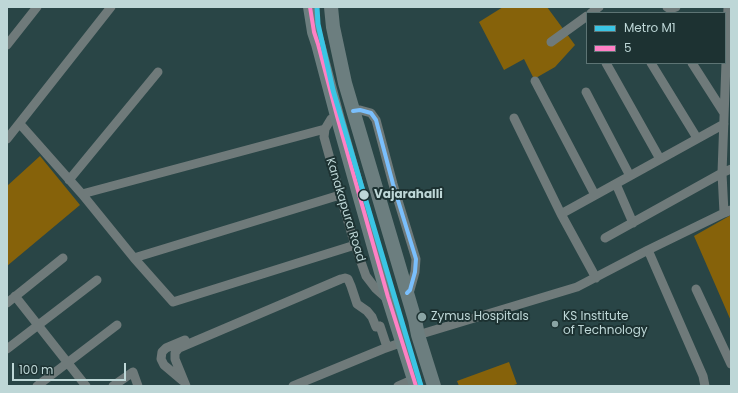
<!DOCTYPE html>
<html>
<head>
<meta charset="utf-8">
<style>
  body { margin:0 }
  #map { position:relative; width:738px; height:393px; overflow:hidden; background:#294546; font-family:Poppins,sans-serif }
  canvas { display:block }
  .frame { position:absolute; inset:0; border:8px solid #bed7d7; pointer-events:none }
  .legend { position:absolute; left:586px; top:12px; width:140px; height:52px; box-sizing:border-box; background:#1d3232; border:1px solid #5d7474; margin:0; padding:5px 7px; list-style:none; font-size:12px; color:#bed7d7 }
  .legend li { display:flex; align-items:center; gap:8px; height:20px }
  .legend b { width:20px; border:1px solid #5d7474 }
  .scale { position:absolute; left:12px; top:363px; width:114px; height:18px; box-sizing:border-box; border:2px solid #bed7d7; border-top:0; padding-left:5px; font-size:12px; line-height:14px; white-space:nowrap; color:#bed7d7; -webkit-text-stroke:3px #1d3232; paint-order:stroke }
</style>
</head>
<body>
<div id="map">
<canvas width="738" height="393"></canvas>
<div class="frame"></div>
<ul class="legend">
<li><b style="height:5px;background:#3ac5e4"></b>Metro M1</li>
<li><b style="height:5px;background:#ff80c5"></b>5</li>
</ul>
<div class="scale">100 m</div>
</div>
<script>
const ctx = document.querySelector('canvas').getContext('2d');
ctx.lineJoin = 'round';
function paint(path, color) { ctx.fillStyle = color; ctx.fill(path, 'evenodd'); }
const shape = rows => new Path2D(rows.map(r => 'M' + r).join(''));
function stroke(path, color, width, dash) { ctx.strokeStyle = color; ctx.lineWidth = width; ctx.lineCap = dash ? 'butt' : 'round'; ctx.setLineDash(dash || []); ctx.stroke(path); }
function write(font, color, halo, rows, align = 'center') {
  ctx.font = font + ' Poppins,sans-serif'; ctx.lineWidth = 4; ctx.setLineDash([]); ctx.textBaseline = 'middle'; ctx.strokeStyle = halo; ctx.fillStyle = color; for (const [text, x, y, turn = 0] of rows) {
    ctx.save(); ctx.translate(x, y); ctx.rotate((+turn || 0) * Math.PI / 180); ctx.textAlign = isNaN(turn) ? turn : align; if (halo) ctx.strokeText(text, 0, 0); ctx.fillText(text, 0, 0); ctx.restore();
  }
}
const green = shape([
  [503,7,547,7,575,45,555,67,534,79,524,59,504,70,479,22],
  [40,156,80,205,7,266,7,186],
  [731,215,731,321,694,236],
  [509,362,517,384,511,386,459,386,457,381]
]);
const minor = shape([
  [667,7,670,9,676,7],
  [728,7,722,173,731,169],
  [591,13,599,7],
  [551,42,587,16],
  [7,45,37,7],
  [606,63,660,159],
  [651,63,697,138],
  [692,63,724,113],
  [535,81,595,195],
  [586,92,630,176],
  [353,111,360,110,371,113,376,120,393,184,416,259,415,272,410,290,407,293],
  [337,116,331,119,325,129,324,137,340,195,355,245,366,276,376,289,385,297,388,297],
  [514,118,561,214],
  [20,124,82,194,134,258,173,302,355,245],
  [7,139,111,7],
  [69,180,158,72],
  [616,184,633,223],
  [82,194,325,129],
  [605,238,722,173,724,213],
  [648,250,703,376,705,386],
  [134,258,340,195],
  [596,278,561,214,724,124],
  [696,289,731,364],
  [15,296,86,386],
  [7,303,63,258],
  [380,326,387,347],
  [418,335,577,287,648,250,724,213,731,210],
  [7,349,97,280],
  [183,381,164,365,161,359,162,352,166,348,185,340],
  [37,386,117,325],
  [113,386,133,372,138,386],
  [186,386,175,359,175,353,179,348,341,279,345,278,348,279,351,286,357,304,367,311,372,317,376,327,380,326],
  [293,386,383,349,403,342],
  [398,386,414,379]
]);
const highway = shape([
  [310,7,314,32,318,44,337,116,388,297,416,386],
  [331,7,333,27,345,83,415,320,418,335,434,386]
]);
const bus1 = shape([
  [310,7,314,32,318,44,337,116,388,297,416,386]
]);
const bus2 = shape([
  [353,111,360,110,371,113,376,120,393,184,416,259,415,272,410,290,407,293]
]);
const metro1 = shape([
  [317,7,318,24,333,90,421,386]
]);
const markers = [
  [364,195,5.5,"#bed7d7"],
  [422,317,5,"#8aa4a4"],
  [555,324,4,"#8aa4a4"]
];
const stopNames = [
  ["Vajarahalli",374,195]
];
const streetNames = [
  ["Kanakapura Road",345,210,73]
];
const poiNames = [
  ["Zymus Hospitals",431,317],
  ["KS Institute",563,317],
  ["of Technology",563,331]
];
paint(green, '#86620a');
stroke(minor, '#6f7a7a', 9);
stroke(highway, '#6c7e7f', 14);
stroke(bus1, '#ff80c5', 4);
stroke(bus2, '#7abffc', 4);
stroke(metro1, '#3ac5e4', 5);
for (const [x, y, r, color] of markers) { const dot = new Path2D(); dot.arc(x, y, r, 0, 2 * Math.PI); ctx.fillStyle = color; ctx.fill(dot); stroke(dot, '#1d3232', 1.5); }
write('bold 12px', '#bed7d7', '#1d3232', stopNames, 'left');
write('12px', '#bed7d7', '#1d3232', streetNames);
write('12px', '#bed7d7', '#1d3232', poiNames, 'left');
</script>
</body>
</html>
